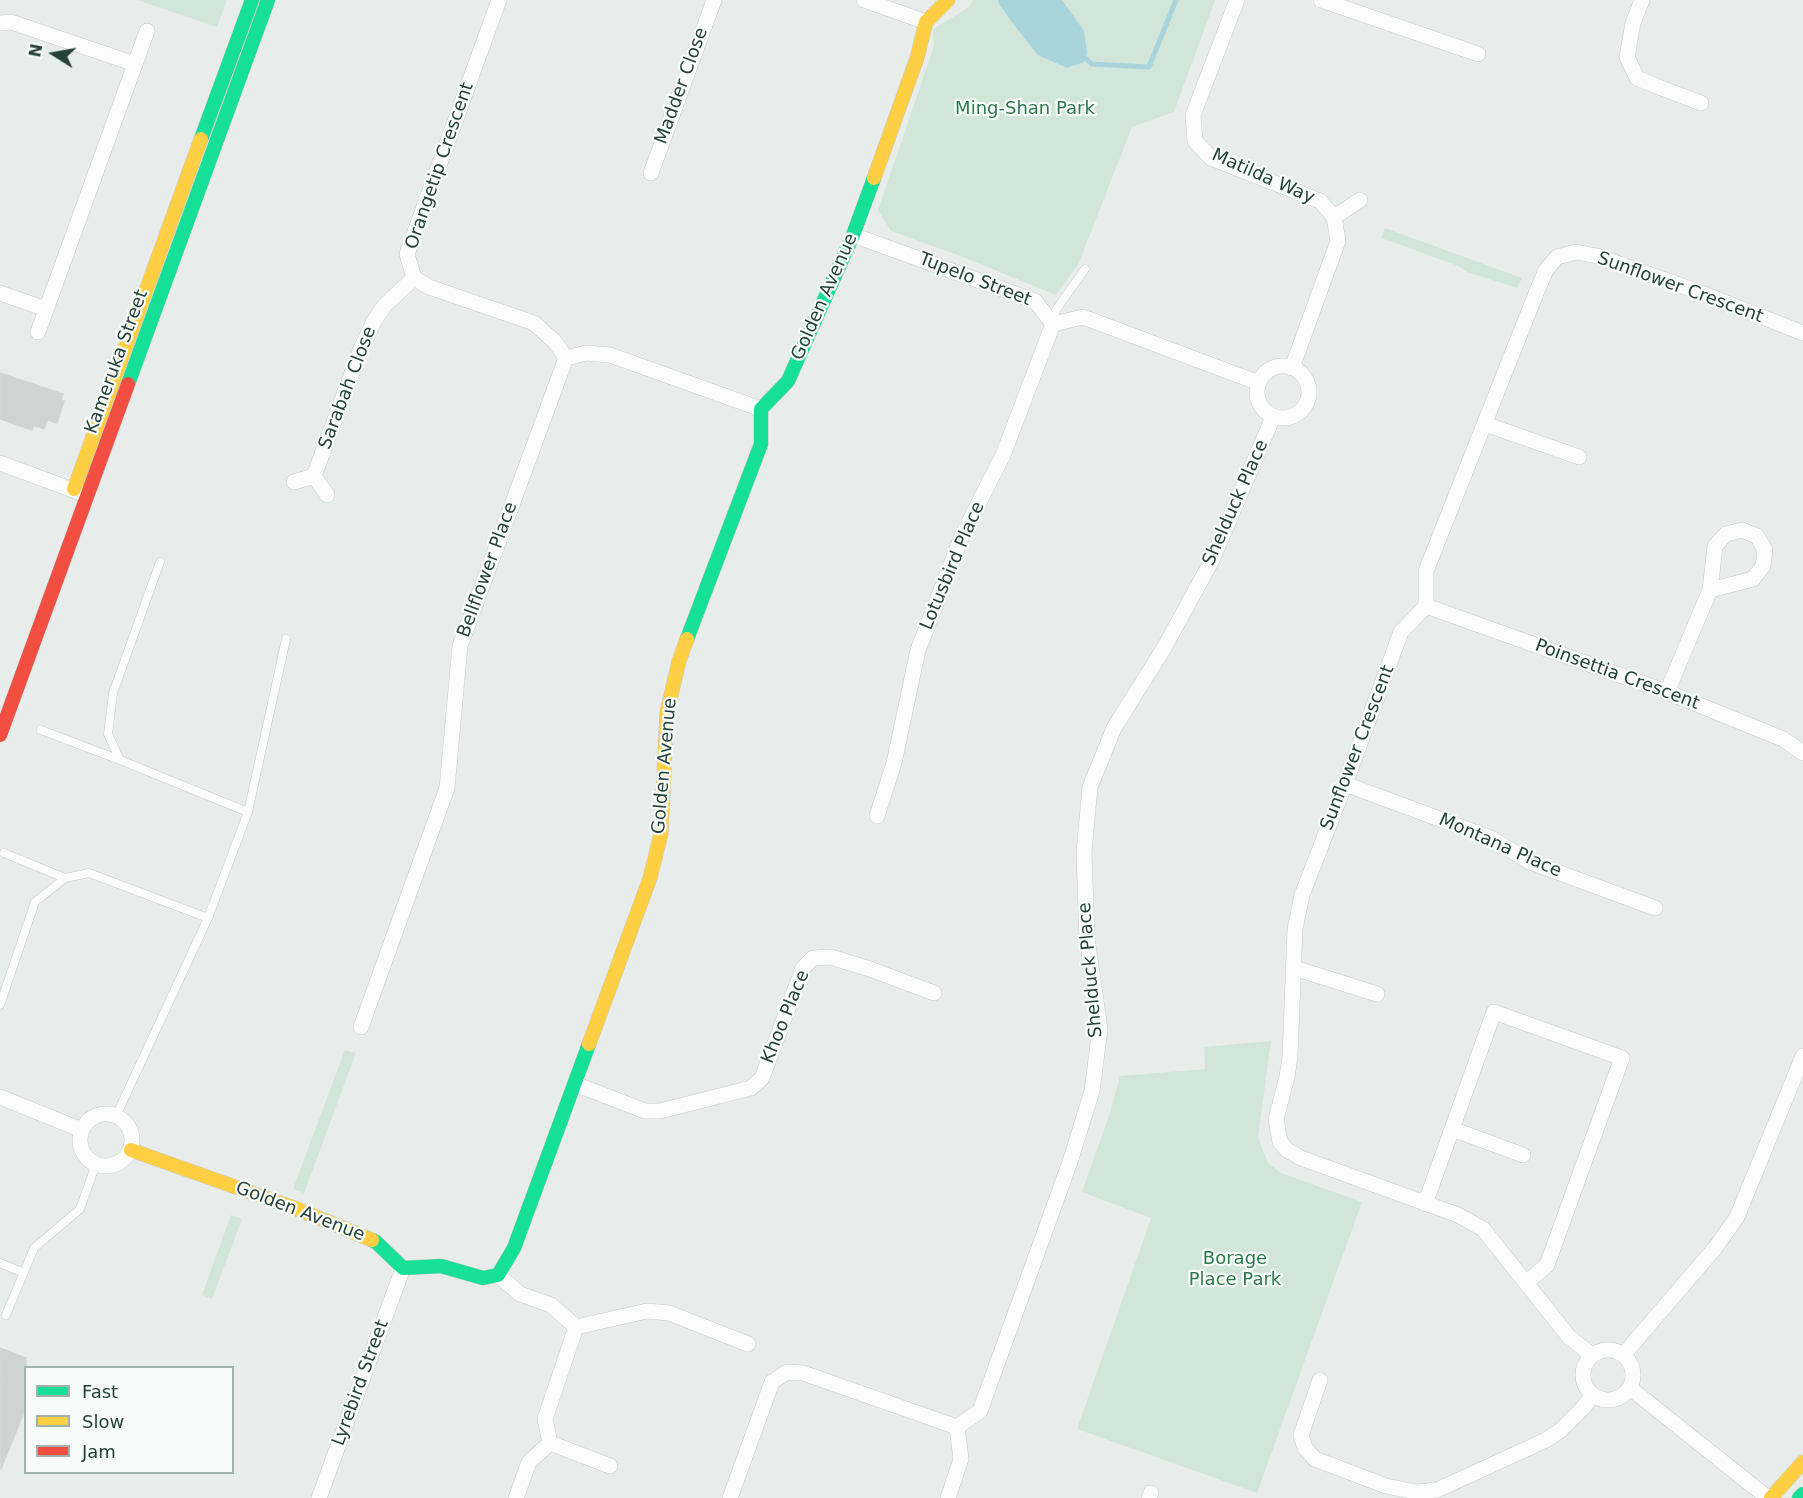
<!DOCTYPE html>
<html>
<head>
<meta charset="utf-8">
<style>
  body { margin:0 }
  #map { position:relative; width:1803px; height:1498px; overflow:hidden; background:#e8edeb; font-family:"DejaVu Sans",sans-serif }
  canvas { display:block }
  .legend { position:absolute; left:24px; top:1366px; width:210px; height:108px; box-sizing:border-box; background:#f7fbf9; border:2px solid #a3b1ad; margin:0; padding:8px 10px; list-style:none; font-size:18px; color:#24423a }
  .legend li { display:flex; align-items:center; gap:12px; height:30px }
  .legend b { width:30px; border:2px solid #a3b1ad }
  .north { position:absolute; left:24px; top:24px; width:60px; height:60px; -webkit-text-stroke:4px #f7fbf9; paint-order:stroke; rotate:281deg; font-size:16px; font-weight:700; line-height:24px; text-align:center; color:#24423a }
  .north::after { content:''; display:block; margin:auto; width:21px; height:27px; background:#24423a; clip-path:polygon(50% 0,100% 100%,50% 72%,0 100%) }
</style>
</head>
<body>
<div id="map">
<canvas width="1803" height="1498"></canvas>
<ul class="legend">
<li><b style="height:8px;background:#16e098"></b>Fast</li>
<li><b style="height:8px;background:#ffcf43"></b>Slow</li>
<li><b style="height:8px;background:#f24e42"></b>Jam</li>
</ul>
<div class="north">N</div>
</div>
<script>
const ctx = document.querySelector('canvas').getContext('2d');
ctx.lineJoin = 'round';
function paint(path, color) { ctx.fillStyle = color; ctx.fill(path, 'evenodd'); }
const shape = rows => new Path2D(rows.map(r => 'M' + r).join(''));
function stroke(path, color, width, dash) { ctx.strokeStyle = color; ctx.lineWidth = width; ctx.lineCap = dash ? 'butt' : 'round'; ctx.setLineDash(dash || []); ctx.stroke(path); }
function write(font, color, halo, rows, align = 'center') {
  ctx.font = font + ' "DejaVu Sans",sans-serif'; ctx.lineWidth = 4.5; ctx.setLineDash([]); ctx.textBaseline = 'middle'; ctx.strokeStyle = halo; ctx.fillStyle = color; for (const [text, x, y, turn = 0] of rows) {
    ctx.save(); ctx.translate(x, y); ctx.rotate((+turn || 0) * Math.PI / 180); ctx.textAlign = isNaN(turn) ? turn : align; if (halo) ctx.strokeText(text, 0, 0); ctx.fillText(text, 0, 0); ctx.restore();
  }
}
const green = shape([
  [137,0,227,0,217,27],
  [973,0,1215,0,1174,112,1132,127,1078,265,1056,295,963,257,891,231,878,210,934,46,933,29,969,7],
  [1385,228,1522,278,1517,288,1467,272,1456,265,1381,238],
  [1271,1041,1258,1137,1268,1163,1281,1173,1362,1202,1257,1493,1077,1429,1151,1218,1082,1192,1110,1113,1120,1076,1205,1069,1204,1047],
  [345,1050,356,1053,304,1193,293,1189],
  [231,1215,242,1219,212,1299,202,1295]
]);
const water = shape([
  [998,0,1062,0,1084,31,1087,52,1084,62,1067,68,1038,55,1014,25,999,4]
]);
const stream = shape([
  [1081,54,1092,64,1149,67,1176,0]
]);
const building = shape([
  [0,373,63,394,61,400,64,401,57,423,48,420,44,429,34,425,32,430,0,419,0,373],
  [0,1348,26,1358,26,1407,1,1469,0,1348]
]);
const lane = shape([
  [1053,324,1056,310,1085,269],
  [160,562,113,693,108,734,120,760,248,812],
  [41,730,120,760],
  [4,853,65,878],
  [0,1005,35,902,65,878,89,873,208,918],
  [116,1116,208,918,248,812,286,639],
  [0,1263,24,1273],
  [6,1315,34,1248,80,1209,96,1164]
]);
const street = shape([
  [499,0,407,254,414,278,429,287,534,323,555,342,566,358,586,353,610,355,761,409],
  [864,0,926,22],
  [1237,0,1193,115,1195,141,1211,158,1320,201,1334,217,1338,241,1292,368],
  [1321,0,1478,54],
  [1642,0,1633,23,1627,57,1637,78,1656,86,1701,103],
  [0,23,11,22,135,64],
  [651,173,714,0],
  [1334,217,1360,200],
  [853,235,1035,301,1053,324,1083,317,1259,383],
  [0,293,46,309],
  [38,332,147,31],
  '1257 392a26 26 0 1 1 52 0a26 26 0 1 1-52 0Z',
  [1485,424,1579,457],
  [0,463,81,493],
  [314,476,361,349,374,321,385,305,414,278],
  [294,482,314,476,327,495],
  [1426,606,1667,692,1783,739,1803,753],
  [1667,692,1710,590,1715,546,1726,534,1742,530,1757,536,1765,550,1763,566,1753,579,1710,590],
  [1345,784,1491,838,1530,862,1655,908],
  [877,816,894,763,918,650,962,536,1003,455,1053,324],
  [1294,968,1377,994],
  [361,1027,447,788,460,646,566,358],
  [575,1084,645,1111,660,1111,751,1088,762,1078,803,968,813,958,831,957,870,969,934,993],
  [0,1097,82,1130],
  '80 1140a26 26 0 1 1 52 0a26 26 0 1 1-52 0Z',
  [1523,1155,1452,1129,1494,1012,1622,1058,1547,1265,1526,1283],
  [1425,1204,1452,1129],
  [498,1275,520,1294,551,1305,576,1327,647,1311,669,1313,748,1344],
  '1583 1375a25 25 0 1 1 50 0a25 25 0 1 1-50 0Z',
  [1624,1354,1715,1248,1737,1217,1803,1056],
  [1592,1355,1569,1337,1483,1229,1458,1215,1301,1158,1287,1150,1280,1142,1276,1119,1287,1077,1290,1057,1295,929,1302,895,1345,784,1401,632,1426,606,1426,571,1537,291,1546,270,1557,257,1576,252,1597,256,1691,289,1803,333],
  [1320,1380,1301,1435,1305,1448,1315,1459,1386,1486,1416,1492,1437,1490,1546,1440,1561,1430,1582,1409,1593,1395],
  [1630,1388,1768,1498],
  [550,1443,610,1466],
  [319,1498,403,1268],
  [516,1498,529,1462,550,1443,545,1419,576,1327],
  [730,1498,772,1382,787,1372,803,1373,957,1427],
  [948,1498,961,1459,957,1427,980,1411,1070,1162,1092,1091,1100,1029,1087,938,1084,852,1090,787,1114,728,1164,648,1211,562,1273,417],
  [1149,1498,1151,1493]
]);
const fast = shape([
  [201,139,252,0],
  [128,384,268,0],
  [687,639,761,444,761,409,788,381,853,235,874,178],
  [372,1240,376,1242,403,1268,441,1266,483,1278,498,1275,514,1248,589,1044],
  [1799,1498,1803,1494]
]);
const slow = shape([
  [874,178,917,58,926,22,948,0],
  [74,489,201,139],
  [589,1044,650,878,661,834,667,712,679,661,687,639],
  [131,1150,292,1207,372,1240],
  [1771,1498,1803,1462]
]);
const jam = shape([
  [0,735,128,384]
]);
const streetNames = [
  ["Madder Close",682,86,-70],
  ["Orangetip Crescent",440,166,-71],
  ["Matilda Way",1263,177,24],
  ["Tupelo Street",975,280,21],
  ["Sunflower Crescent",1680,288,20],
  ["Golden Avenue",825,297,-66],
  ["Kameruka Street",117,362,-70],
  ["Sarabah Close",348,388,-69],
  ["Shelduck Place",1236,503,-66],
  ["Lotusbird Place",953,566,-67],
  ["Bellflower Place",488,570,-70],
  ["Poinsettia Crescent",1617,675,20],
  ["Sunflower Crescent",1358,748,-69],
  ["Golden Avenue",665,766,-85],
  ["Montana Place",1500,846,24],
  ["Shelduck Place",1091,970,-95],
  ["Khoo Place",786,1017,-68],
  ["Golden Avenue",300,1212,21],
  ["Lyrebird Street",361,1383,-70]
];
const parkNames = [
  ["Ming-Shan Park",1025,109],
  ["Borage",1235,1259],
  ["Place Park",1235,1280]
];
paint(green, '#d1e6d8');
paint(water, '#a9d4db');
stroke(stream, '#a9d4db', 5);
paint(building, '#cfd4d2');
stroke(building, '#d1d6d4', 1.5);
stroke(lane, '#c5cac8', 9);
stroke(street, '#c5cac8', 16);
stroke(fast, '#c3cbc8', 15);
stroke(slow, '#c3cbc8', 15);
stroke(jam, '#c3cbc8', 15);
stroke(lane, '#fcfcfc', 8);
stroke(street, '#fcfcfc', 15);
stroke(fast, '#16e098', 14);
stroke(slow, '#ffcf43', 14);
stroke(jam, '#f24e42', 14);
write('18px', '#24423a', '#f7fbf9', streetNames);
write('18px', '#2d7a4b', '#f7fbf9', parkNames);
</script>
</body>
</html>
